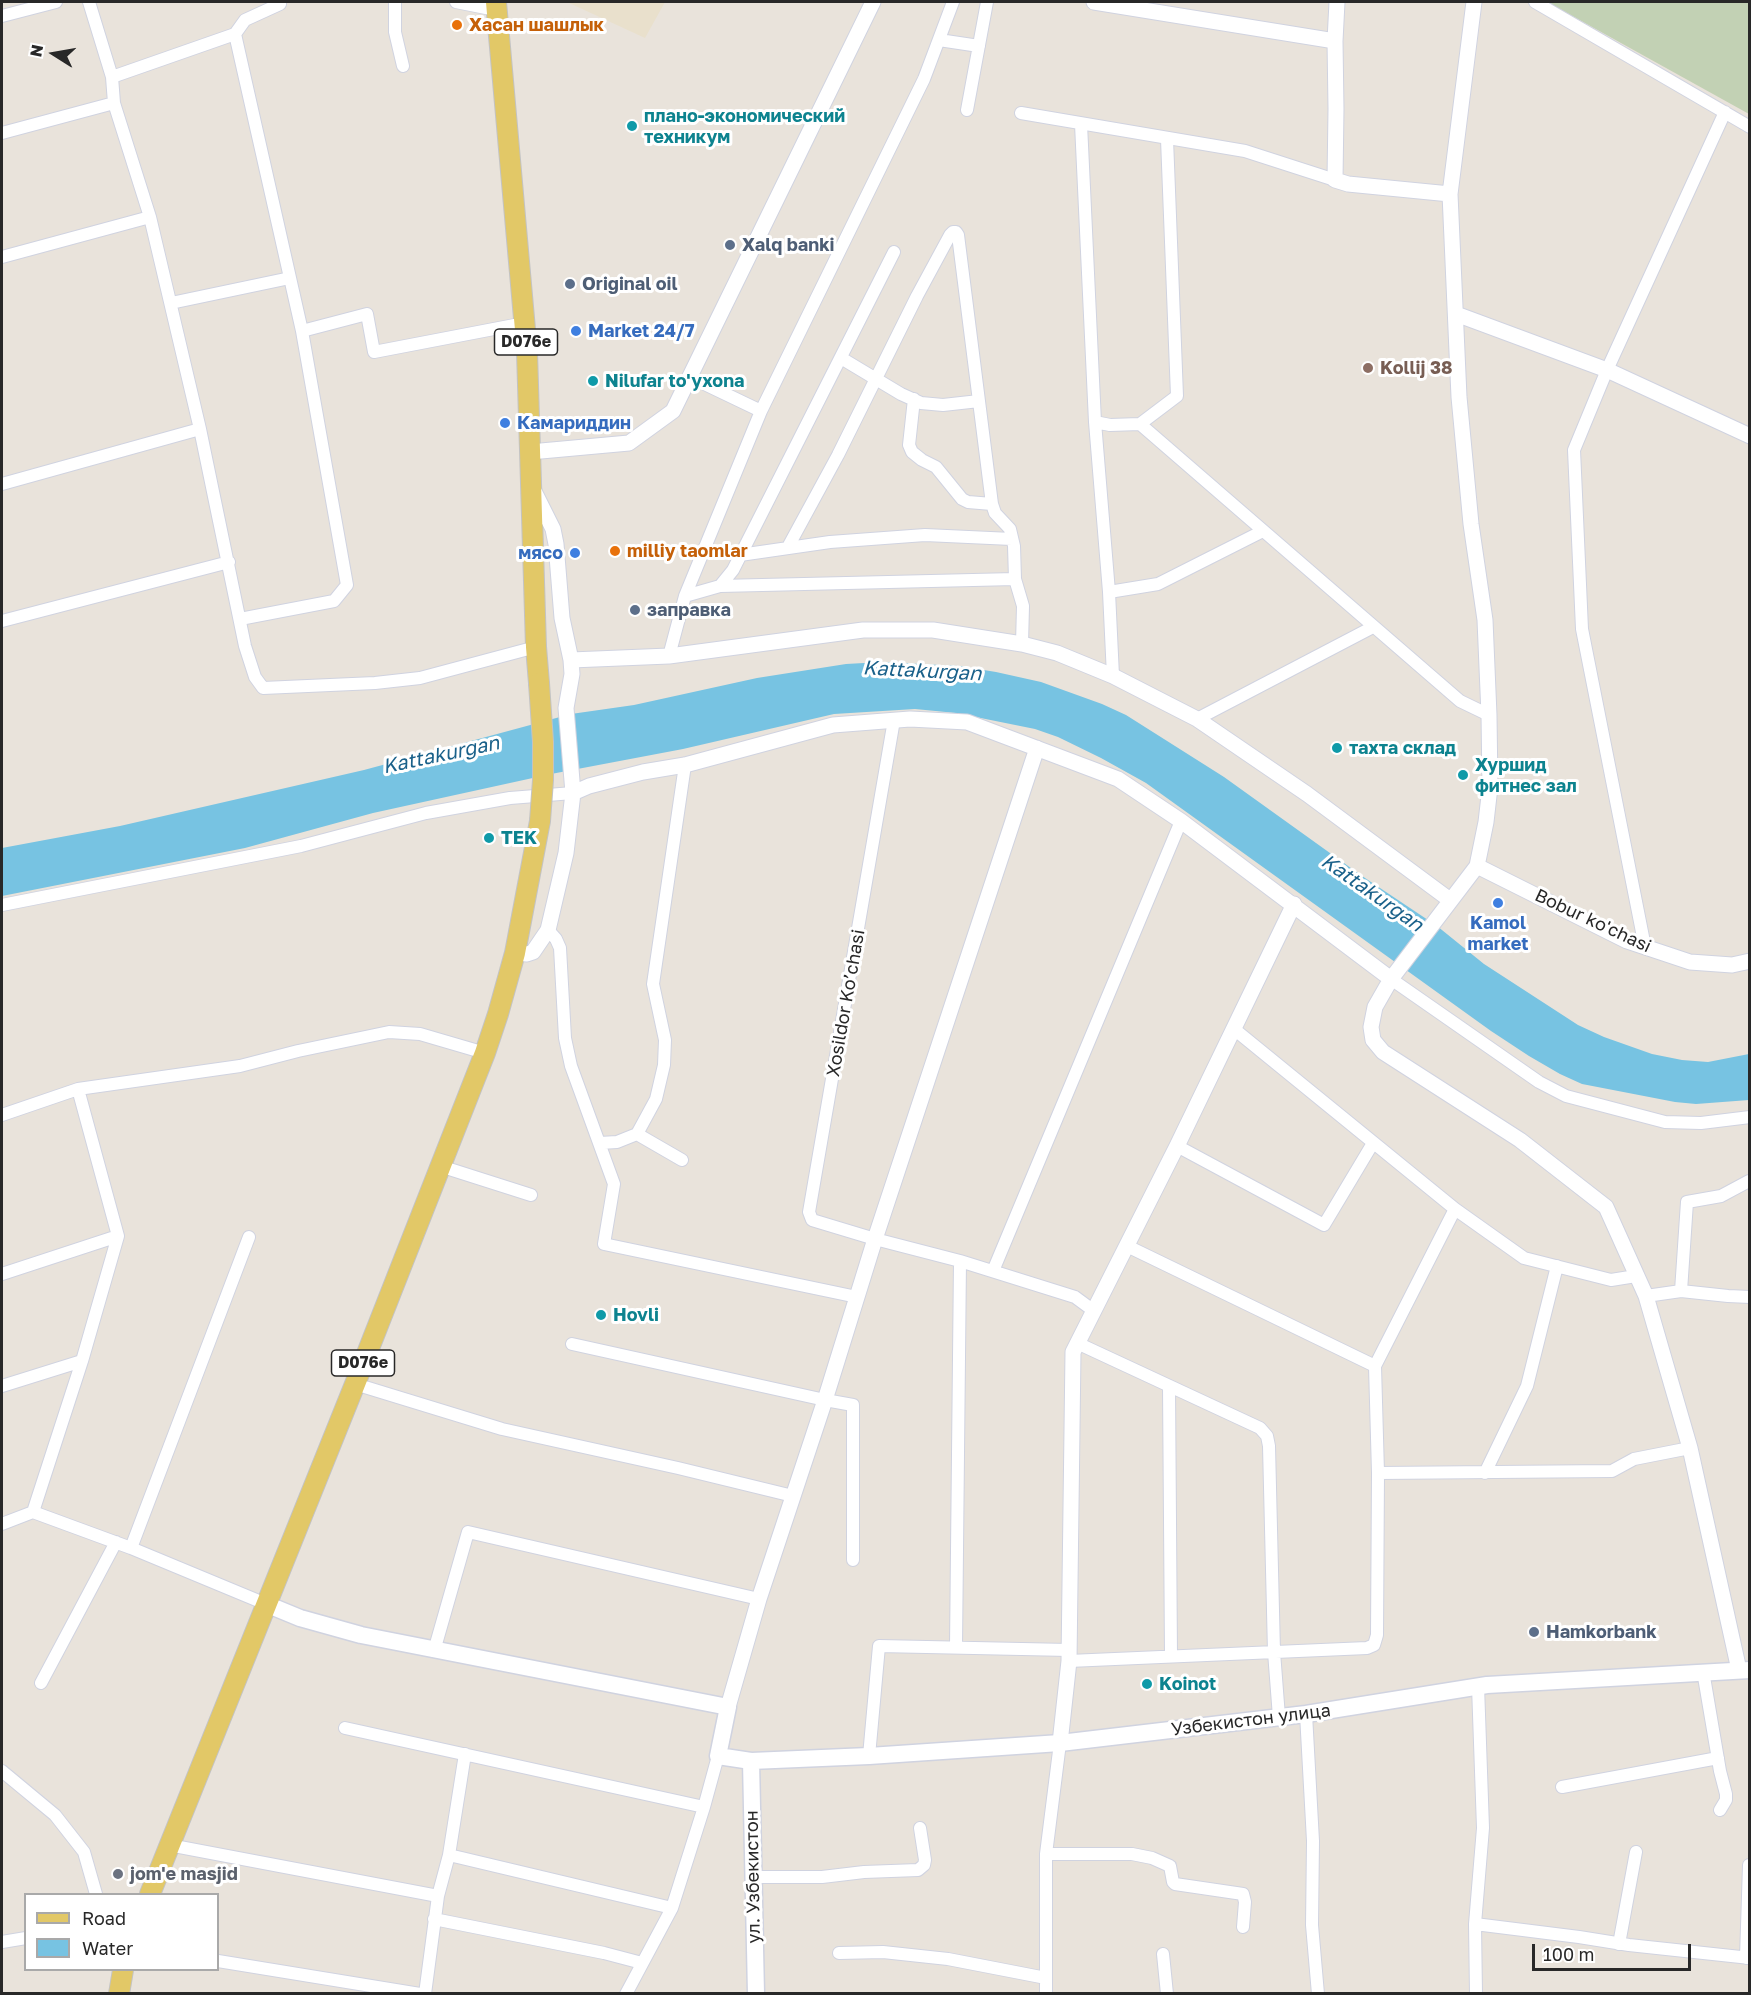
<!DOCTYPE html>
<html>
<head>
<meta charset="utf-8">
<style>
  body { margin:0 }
  #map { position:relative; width:1751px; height:1995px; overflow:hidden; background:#e9e3db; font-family:"Golos Text",sans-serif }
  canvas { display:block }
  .frame { position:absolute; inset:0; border:3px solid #282828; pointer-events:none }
  .legend { position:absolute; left:24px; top:1893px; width:195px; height:78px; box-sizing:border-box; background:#fff; border:2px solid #a9a9a9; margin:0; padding:8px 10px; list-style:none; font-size:18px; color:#282828 }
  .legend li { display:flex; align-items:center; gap:12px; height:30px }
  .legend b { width:30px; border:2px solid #a9a9a9 }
  .north { position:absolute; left:24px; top:24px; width:60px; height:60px; -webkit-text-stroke:4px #fff; paint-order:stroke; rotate:281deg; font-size:16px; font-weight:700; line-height:24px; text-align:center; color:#282828 }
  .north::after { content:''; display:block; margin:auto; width:21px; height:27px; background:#282828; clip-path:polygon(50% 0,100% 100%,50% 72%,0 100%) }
  .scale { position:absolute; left:1532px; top:1944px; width:159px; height:27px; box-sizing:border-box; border:3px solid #282828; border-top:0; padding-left:8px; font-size:18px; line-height:21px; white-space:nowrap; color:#282828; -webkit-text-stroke:4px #fff; paint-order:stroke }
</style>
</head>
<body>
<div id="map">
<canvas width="1751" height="1995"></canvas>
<div class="frame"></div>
<ul class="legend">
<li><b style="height:8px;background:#e2c867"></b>Road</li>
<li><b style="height:16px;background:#77c3e2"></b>Water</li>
</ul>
<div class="north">N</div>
<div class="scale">100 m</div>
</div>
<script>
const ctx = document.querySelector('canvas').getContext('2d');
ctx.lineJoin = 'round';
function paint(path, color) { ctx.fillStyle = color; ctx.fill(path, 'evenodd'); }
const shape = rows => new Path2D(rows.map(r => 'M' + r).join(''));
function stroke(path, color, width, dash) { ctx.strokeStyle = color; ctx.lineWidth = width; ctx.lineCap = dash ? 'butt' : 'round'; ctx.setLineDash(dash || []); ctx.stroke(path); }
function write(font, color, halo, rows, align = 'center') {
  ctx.font = font + ' "Golos Text",sans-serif'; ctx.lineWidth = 6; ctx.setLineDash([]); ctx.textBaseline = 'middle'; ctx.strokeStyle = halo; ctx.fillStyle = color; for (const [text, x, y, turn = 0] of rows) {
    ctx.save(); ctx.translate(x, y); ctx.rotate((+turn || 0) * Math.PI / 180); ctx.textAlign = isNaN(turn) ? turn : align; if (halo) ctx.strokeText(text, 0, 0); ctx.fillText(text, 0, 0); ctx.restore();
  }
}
const education = shape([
  [567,2,665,2,645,38]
]);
const cemetery = shape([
  [1547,2,1749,2,1749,114]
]);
const water = shape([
  [882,662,959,666,996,672,1041,682,1102,704,1126,715,1224,777,1362,876,1437,926,1484,964,1578,1025,1604,1037,1652,1054,1682,1060,1708,1062,1749,1054,1749,1100,1696,1104,1675,1102,1582,1084,1560,1074,1529,1056,1491,1031,1146,783,1101,758,1058,737,1035,729,956,713,915,709,834,714,683,749,551,774,373,813,245,848,2,896,2,848,120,826,364,770,571,714,634,705,757,678,846,664]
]);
const minor = shape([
  [89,2,112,77,114,103,150,217,200,429,245,646,255,677,263,688,375,683,420,678,536,647],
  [395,2,395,32,403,66],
  [456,2,496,10],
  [1535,2,1750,127],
  [2,16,56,2],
  [235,34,302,331,347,585,334,601,240,619],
  [939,40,979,46],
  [112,77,235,34,245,20,280,4,279,2],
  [967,110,987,2],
  [1021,113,1245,151,1335,180],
  [1081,124,1095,422,1109,592,1113,676],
  [2,133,114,103],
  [2,257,150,217],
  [171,303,290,278],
  [302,331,367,314,374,352,525,323],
  [841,358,901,394,921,403,943,405,979,401],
  [690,377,761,411],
  [914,399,909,445,912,452,922,460,936,467,962,499,968,502,992,504],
  [1095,422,1110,425,1140,424,1460,701,1489,715],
  [1140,424,1177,396,1167,139],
  [2,484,200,429],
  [788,547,838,455,917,296,950,235,953,232,956,232,958,235,992,504,995,513,1010,529,1014,546,1015,579,1023,606,1022,644],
  [740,555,830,542,925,535,1012,539],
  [720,586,1015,579],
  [1109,592,1158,584,1263,531],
  [685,596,720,586,733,570,894,252],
  [2,621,229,562],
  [669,656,685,596,761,411,924,79,953,2],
  [1197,719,1373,627],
  [894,720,809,1212,812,1220,875,1239,960,1261,1075,1297,1094,1311],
  [2,905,301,846,426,813,510,798,573,793],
  [548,930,556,939,560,948,565,1038,571,1066,614,1184,604,1244,857,1297],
  [1645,947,1582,629,1574,450,1607,370,1725,112],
  [1391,979,1539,1082,1566,1096,1665,1122,1701,1123,1750,1117],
  [1234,1029,1455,1209,1524,1258,1611,1280,1636,1276],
  [2,1115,78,1089,240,1066,298,1051,389,1032,420,1034,485,1053],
  [637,1134,682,1160],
  [600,1143,617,1142,637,1134,656,1099,664,1065,665,1040,653,984,685,765],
  [1177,1146,1324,1225,1373,1143],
  [440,1166,531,1195],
  [1127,1246,1375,1366],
  [993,1271,1181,821],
  [2,1274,118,1236],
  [1681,1291,1687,1202,1721,1196,1749,1181],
  [1646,1296,1681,1291,1728,1296,1750,1297],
  [1077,1343,1260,1428,1267,1436,1269,1446,1274,1652,1279,1717],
  [572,1344,825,1400,853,1405,853,1560],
  [355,1384,502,1429,678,1468,793,1496],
  [2,1386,82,1361],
  [1169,1386,1171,1656],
  [1378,1473,1612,1471,1634,1459,1690,1448],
  [1485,1473,1527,1386,1557,1266],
  [33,1512,82,1361,118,1236,78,1089],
  [2,1524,33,1512,131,1548,266,1604],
  [131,1548,249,1237],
  [956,1647,960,1261],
  [434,1651,468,1532,759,1599],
  [1069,1661,1367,1648,1374,1645,1377,1635,1378,1473,1375,1366,1455,1209],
  [1703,1671,1720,1771,1726,1794,1726,1800,1720,1810],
  [41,1683,116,1542],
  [1306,1714,1313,1841,1312,1925,1318,1994],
  [345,1728,704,1807],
  [869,1756,879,1646,1069,1650],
  [2,1771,55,1815,84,1852,96,1894],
  [1562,1787,1718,1758],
  [169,1845,438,1896],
  [1046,1854,1132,1854,1152,1858,1170,1866,1173,1882,1175,1884,1243,1894,1245,1902,1243,1927],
  [449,1855,672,1908],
  [753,1877,822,1877,864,1872,918,1870,924,1865,925,1860,920,1828],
  [434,1919,604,1953,642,1963],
  [1475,1924,1579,1937,1629,1945,1750,1958],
  [2,1942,26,1938],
  [1619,1944,1636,1852],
  [839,1953,883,1952,948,1959,1046,1978],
  [1163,1954,1167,1994],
  [1746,1958,1749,1865],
  [218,1961,420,1994],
  [425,1994,438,1896,449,1855,465,1754],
  [626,1994,672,1908,704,1807,718,1756],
  [1046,1994,1046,1854,1060,1743],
  [1476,1994,1475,1924,1483,1828,1478,1686]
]);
const tertiary = shape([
  [1094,2,1335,41],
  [1337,2,1335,41,1336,109,1335,180,1348,184,1450,194],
  [1474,2,1450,194,1459,397,1471,524,1485,620,1489,715,1490,787,1486,822,1477,866,1391,979,1375,1007,1371,1027,1373,1040,1383,1052,1520,1140,1606,1207,1646,1296,1690,1448,1739,1670],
  [1456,314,1607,370,1750,436],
  [530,452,629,443,673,411,873,2],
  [571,660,669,656,863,630,933,630,1022,644,1057,653,1113,676,1197,719,1307,794,1450,900],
  [573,793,589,786,643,772,685,765,833,725,910,719,967,722,1118,779,1181,821,1391,979],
  [1477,866,1627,941,1690,962,1732,965,1750,961],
  [515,953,527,954,533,952,548,930,566,853,573,793,566,708,572,674,571,660,562,618,556,544,553,529,532,487],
  [728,1707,759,1599,825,1400,875,1239,1037,748],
  [1060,1743,1069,1661,1073,1352,1177,1146,1294,904]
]);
const secondary = shape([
  [266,1604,300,1618,361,1635,728,1707,718,1756,751,1761,869,1756,1060,1743,1306,1714,1487,1685,1750,1670],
  [751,1761,756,1994]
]);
const primary = shape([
  [496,2,527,352,536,647,539,683],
  [150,1894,355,1384,485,1053,498,1014,515,953,540,821],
  [119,1994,123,1970]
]);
const primaryBridge = shape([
  [539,683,543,742,543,780,540,821]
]);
const markers = [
  [457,25,6,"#e8710a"],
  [632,126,6,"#0f9aa8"],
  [730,245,6,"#5c6f8a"],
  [570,284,6,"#5c6f8a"],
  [576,331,6,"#3f7fe0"],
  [1368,368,6,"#8d6e63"],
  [593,381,6,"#0f9aa8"],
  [505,423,6,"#3f7fe0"],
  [615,551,6,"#e8710a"],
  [575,553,6,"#3f7fe0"],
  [635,610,6,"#5c6f8a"],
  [1337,748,6,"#0f9aa8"],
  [1463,775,6,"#0f9aa8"],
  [489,838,6,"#0f9aa8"],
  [1498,903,6,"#3f7fe0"],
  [601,1315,6,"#0f9aa8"],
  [1534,1632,6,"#5c6f8a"],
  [1147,1684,6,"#0f9aa8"],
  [118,1874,6,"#6b7280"]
];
const shields = [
  [526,342,63],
  [363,1363,63]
];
const shieldNames = [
  ["D076e",526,342],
  ["D076e",363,1363]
];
const foodNames = [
  ["Хасан шашлык",469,25],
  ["milliy taomlar",627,551]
];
const cultureNames = [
  ["плано-экономический",644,116],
  ["техникум",644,137],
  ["Nilufar to'yxona",605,381],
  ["тахта склад",1349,748],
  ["Хуршид",1475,765],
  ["фитнес зал",1475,786],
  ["TEK",501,838],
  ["Hovli",613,1315],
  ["Koinot",1159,1684]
];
const serviceNames = [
  ["Xalq banki",742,245],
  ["Original oil",582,284],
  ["заправка",647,610],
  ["Hamkorbank",1546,1632]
];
const shopNames = [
  ["Market 24/7",588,331],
  ["Камариддин",517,423],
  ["мясо",563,553,"right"],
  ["Kamol",1498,923,"center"],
  ["market",1498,944,"center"]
];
const educationNames = [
  ["Kollij 38",1380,368]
];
const streetNames = [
  ["Bobur ko'chasi",1593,921,25],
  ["Xosildor Ko’chasi",846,1003,-80],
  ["Узбекистон улица",1251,1720,-7],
  ["ул. Узбекистон",753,1877,-91]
];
const worshipNames = [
  ["jom'e masjid",130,1874]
];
const waterNames = [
  ["Kattakurgan",922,671,3],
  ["Kattakurgan",441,755,-12],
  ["Kattakurgan",1372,893,35]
];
paint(education, '#e9e0cc');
paint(cemetery, '#c2d1b4');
paint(water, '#77c3e2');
stroke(minor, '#d0d3e0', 14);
stroke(tertiary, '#d0d3e0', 17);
stroke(secondary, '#d0d3e0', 19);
stroke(primary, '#c3c3c3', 22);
stroke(minor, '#fff', 12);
stroke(tertiary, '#fff', 15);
stroke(secondary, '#fff', 16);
stroke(primary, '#e2c867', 20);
stroke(primaryBridge, '#c3c3c3', 22, []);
stroke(primaryBridge, '#e2c867', 20);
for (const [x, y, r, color] of markers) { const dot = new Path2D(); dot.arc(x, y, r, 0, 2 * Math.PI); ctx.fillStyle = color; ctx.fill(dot); stroke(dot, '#fff', 2); }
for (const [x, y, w] of shields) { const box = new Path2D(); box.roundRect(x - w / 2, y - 13, w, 26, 4.5); ctx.fillStyle = '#fff'; ctx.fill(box); stroke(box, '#282828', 1.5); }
write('bold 16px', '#282828', null, shieldNames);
write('bold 18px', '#c56008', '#fff', foodNames, 'left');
write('bold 18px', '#0d838f', '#fff', cultureNames, 'left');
write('bold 18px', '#4e5e75', '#fff', serviceNames, 'left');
write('bold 18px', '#366cbe', '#fff', shopNames, 'left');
write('bold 18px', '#785e54', '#fff', educationNames, 'left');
write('18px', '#282828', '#fff', streetNames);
write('bold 18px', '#5b616d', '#fff', worshipNames, 'left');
write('italic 20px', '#1a618a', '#fff', waterNames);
</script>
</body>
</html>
